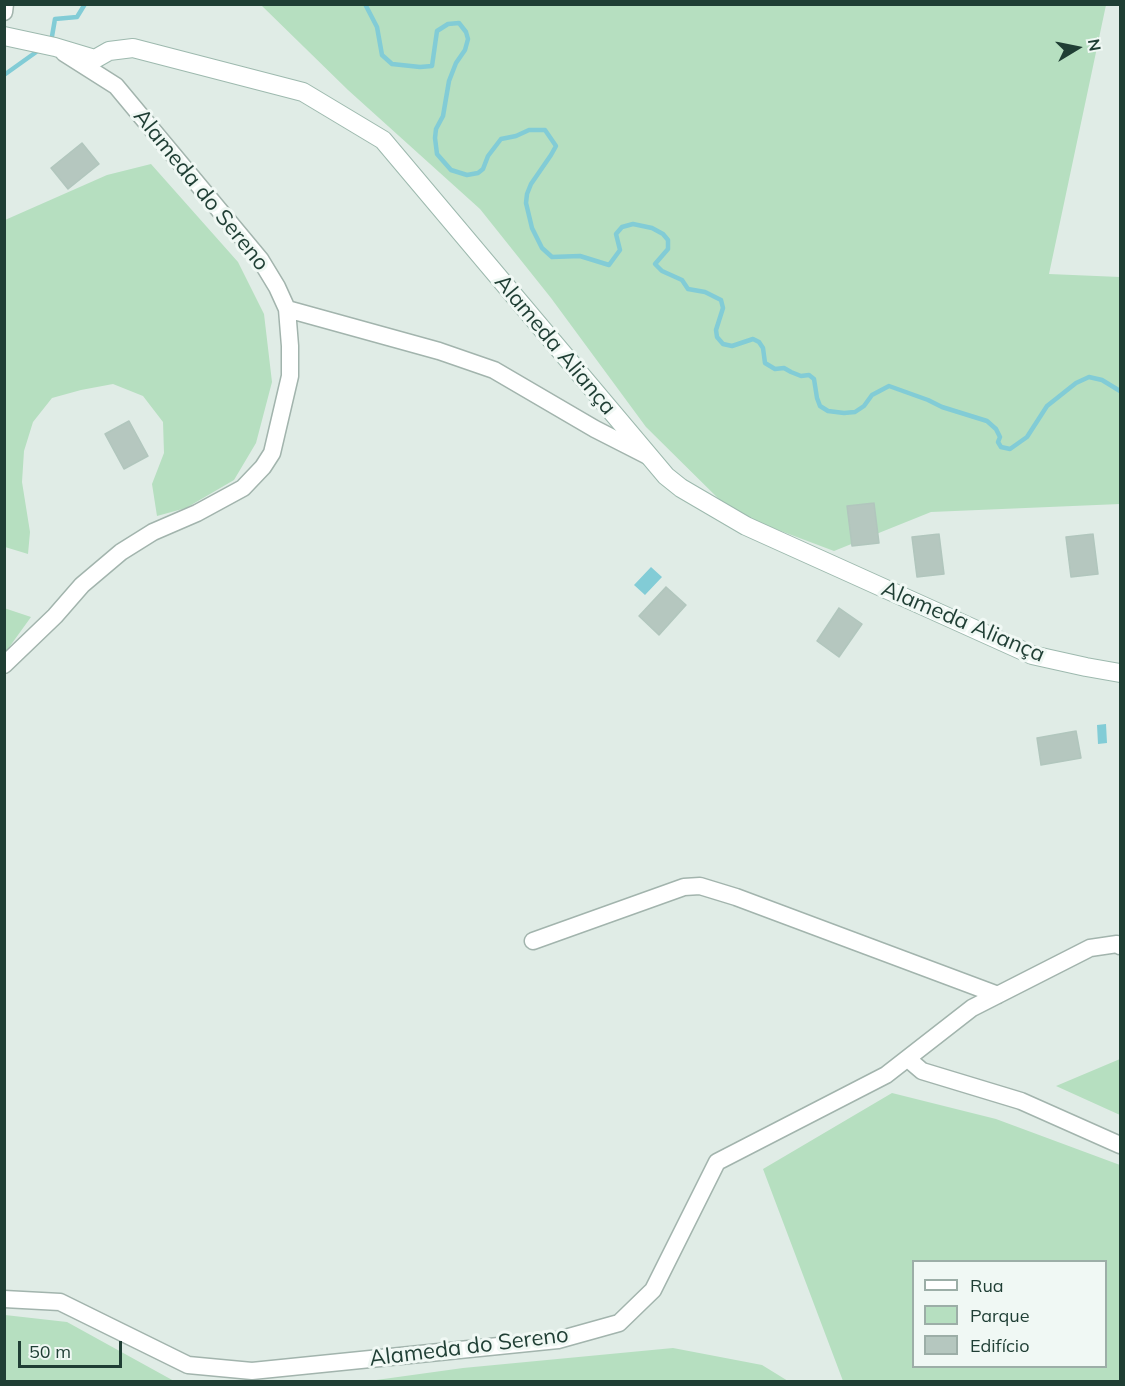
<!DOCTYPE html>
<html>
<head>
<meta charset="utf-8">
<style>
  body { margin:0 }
  #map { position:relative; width:1125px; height:1386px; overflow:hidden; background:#e0ece6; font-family:Mulish,sans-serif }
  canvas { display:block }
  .frame { position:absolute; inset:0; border:6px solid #1f3e34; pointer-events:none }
  .legend { position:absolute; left:912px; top:1260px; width:195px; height:108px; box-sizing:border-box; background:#f0f8f4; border:2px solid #9caea7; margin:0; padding:8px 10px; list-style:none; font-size:18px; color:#1f3e34 }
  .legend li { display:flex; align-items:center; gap:12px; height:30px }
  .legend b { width:30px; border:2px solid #9caea7 }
  .north { position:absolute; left:1047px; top:18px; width:60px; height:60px; -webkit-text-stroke:4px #f0f8f4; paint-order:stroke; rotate:80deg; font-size:16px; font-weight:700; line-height:24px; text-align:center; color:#1f3e34 }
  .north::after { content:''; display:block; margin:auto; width:21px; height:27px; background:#1f3e34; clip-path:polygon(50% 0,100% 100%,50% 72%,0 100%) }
  .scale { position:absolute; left:18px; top:1341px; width:104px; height:27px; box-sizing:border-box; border:3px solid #1f3e34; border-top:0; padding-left:8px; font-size:18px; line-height:21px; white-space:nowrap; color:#1f3e34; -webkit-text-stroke:4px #f0f8f4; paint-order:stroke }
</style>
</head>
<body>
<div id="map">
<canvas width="1125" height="1386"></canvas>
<div class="frame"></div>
<ul class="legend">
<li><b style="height:8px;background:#fff"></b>Rua</li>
<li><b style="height:16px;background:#b6dfc0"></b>Parque</li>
<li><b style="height:16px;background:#b5c7bf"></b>Edifício</li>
</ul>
<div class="north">N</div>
<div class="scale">50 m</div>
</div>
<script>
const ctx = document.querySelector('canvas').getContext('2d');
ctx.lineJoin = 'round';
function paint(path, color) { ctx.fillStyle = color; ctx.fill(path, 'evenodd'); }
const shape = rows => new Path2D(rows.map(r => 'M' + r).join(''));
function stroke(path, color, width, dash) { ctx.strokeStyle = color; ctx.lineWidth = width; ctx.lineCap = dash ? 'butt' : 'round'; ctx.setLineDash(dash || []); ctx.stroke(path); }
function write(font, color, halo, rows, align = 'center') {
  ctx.font = font + ' Mulish,sans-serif'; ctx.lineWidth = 6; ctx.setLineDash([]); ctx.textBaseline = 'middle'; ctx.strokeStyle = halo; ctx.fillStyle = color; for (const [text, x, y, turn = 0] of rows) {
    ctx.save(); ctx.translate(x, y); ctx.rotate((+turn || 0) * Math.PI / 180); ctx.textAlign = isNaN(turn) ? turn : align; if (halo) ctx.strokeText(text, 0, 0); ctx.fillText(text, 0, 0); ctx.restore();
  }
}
const green = shape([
  [261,5,1106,5,1049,274,1120,277,1120,504,931,512,834,551,733,513,646,427,551,298,480,209,348,90],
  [151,164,238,262,264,314,272,382,256,443,234,480,186,508,157,516,152,484,164,453,163,422,143,396,113,384,81,390,52,398,33,422,24,451,22,482,30,532,28,554,5,547,5,220,107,175],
  [4,608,31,617,5,653,4,653],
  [1120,1059,1120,1115,1056,1086],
  [892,1093,996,1119,1120,1165,1120,1381,843,1381,763,1169],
  [914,1262,1106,1262,1106,1366,914,1366],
  [5,1315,67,1322,174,1381,5,1381],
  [673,1348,762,1365,788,1381,369,1381,463,1368]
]);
const water = shape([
  [651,567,662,577,645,595,634,585],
  [1106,724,1107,743,1098,744,1097,725]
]);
const stream = shape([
  [365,4,377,27,382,55,392,64,420,67,432,66,437,31,448,24,459,23,466,32,468,39,465,50,456,63,449,81,443,116,436,129,435,138,437,154,451,170,467,175,478,173,483,169,488,156,501,139,516,136,529,130,545,130,556,146,551,155,531,184,527,194,526,203,532,228,542,248,552,257,580,256,609,265,620,250,616,234,622,227,633,224,652,228,663,234,668,240,668,249,655,264,662,271,682,280,688,289,705,292,721,300,723,308,716,330,717,337,723,344,732,346,753,339,759,342,763,348,765,363,775,369,784,368,791,372,801,376,809,375,814,379,817,398,820,406,828,411,844,413,855,412,864,406,872,395,889,386,928,400,942,407,987,421,996,429,1000,437,998,442,1001,447,1010,449,1027,437,1047,406,1076,383,1089,377,1102,380,1120,391],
  [51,42,55,19,77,17,85,4],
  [4,75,39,50]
]);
const building = shape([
  [82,143,99,164,68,189,51,168,82,143],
  [129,421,148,456,124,469,105,434,129,421],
  [874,503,879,543,852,546,847,506,874,503],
  [939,534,944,574,917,577,912,537,939,534],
  [1093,534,1098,574,1071,577,1066,537,1093,534],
  [666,587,686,605,659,635,639,616,666,587],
  [839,608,862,624,839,657,817,641,839,608],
  [1076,731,1081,758,1041,765,1037,738,1076,731]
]);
const street = shape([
  [4,12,5,4],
  [287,309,439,351,494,370,595,429,648,456],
  [4,665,55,616,82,585,121,552,153,532,197,513,243,488,263,467,272,453,290,376,290,346,287,309,277,287,260,259,116,86,64,53],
  [533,941,684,887,700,886,736,897,998,995],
  [908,1059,922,1071,1021,1101,1120,1145],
  [4,1299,60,1302,188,1365,252,1371,558,1340,619,1323,653,1290,717,1162,886,1075,972,1008,1090,948,1117,944,1120,946]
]);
const secondary = shape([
  [4,36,55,47,95,59,109,51,133,48,303,92,383,140,666,476,681,488,746,526,1032,655,1086,667,1120,673]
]);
const streetNames = [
  ["Alameda do Sereno",201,190,51],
  ["Alameda Aliança",555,345,50],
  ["Alameda Aliança",963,622,23],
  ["Alameda do Sereno",469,1347,-7]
];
paint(green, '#b6dfc0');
paint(water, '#82ccd6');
stroke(stream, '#82ccd6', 4.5);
paint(building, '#b5c7bf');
stroke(building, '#b1c6bd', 1.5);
stroke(street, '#a2b4ad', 19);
stroke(secondary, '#9db9ae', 20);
stroke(street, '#fff', 16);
stroke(secondary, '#fff', 18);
write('22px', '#1f3e34', '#f0f8f4', streetNames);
</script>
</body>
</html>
